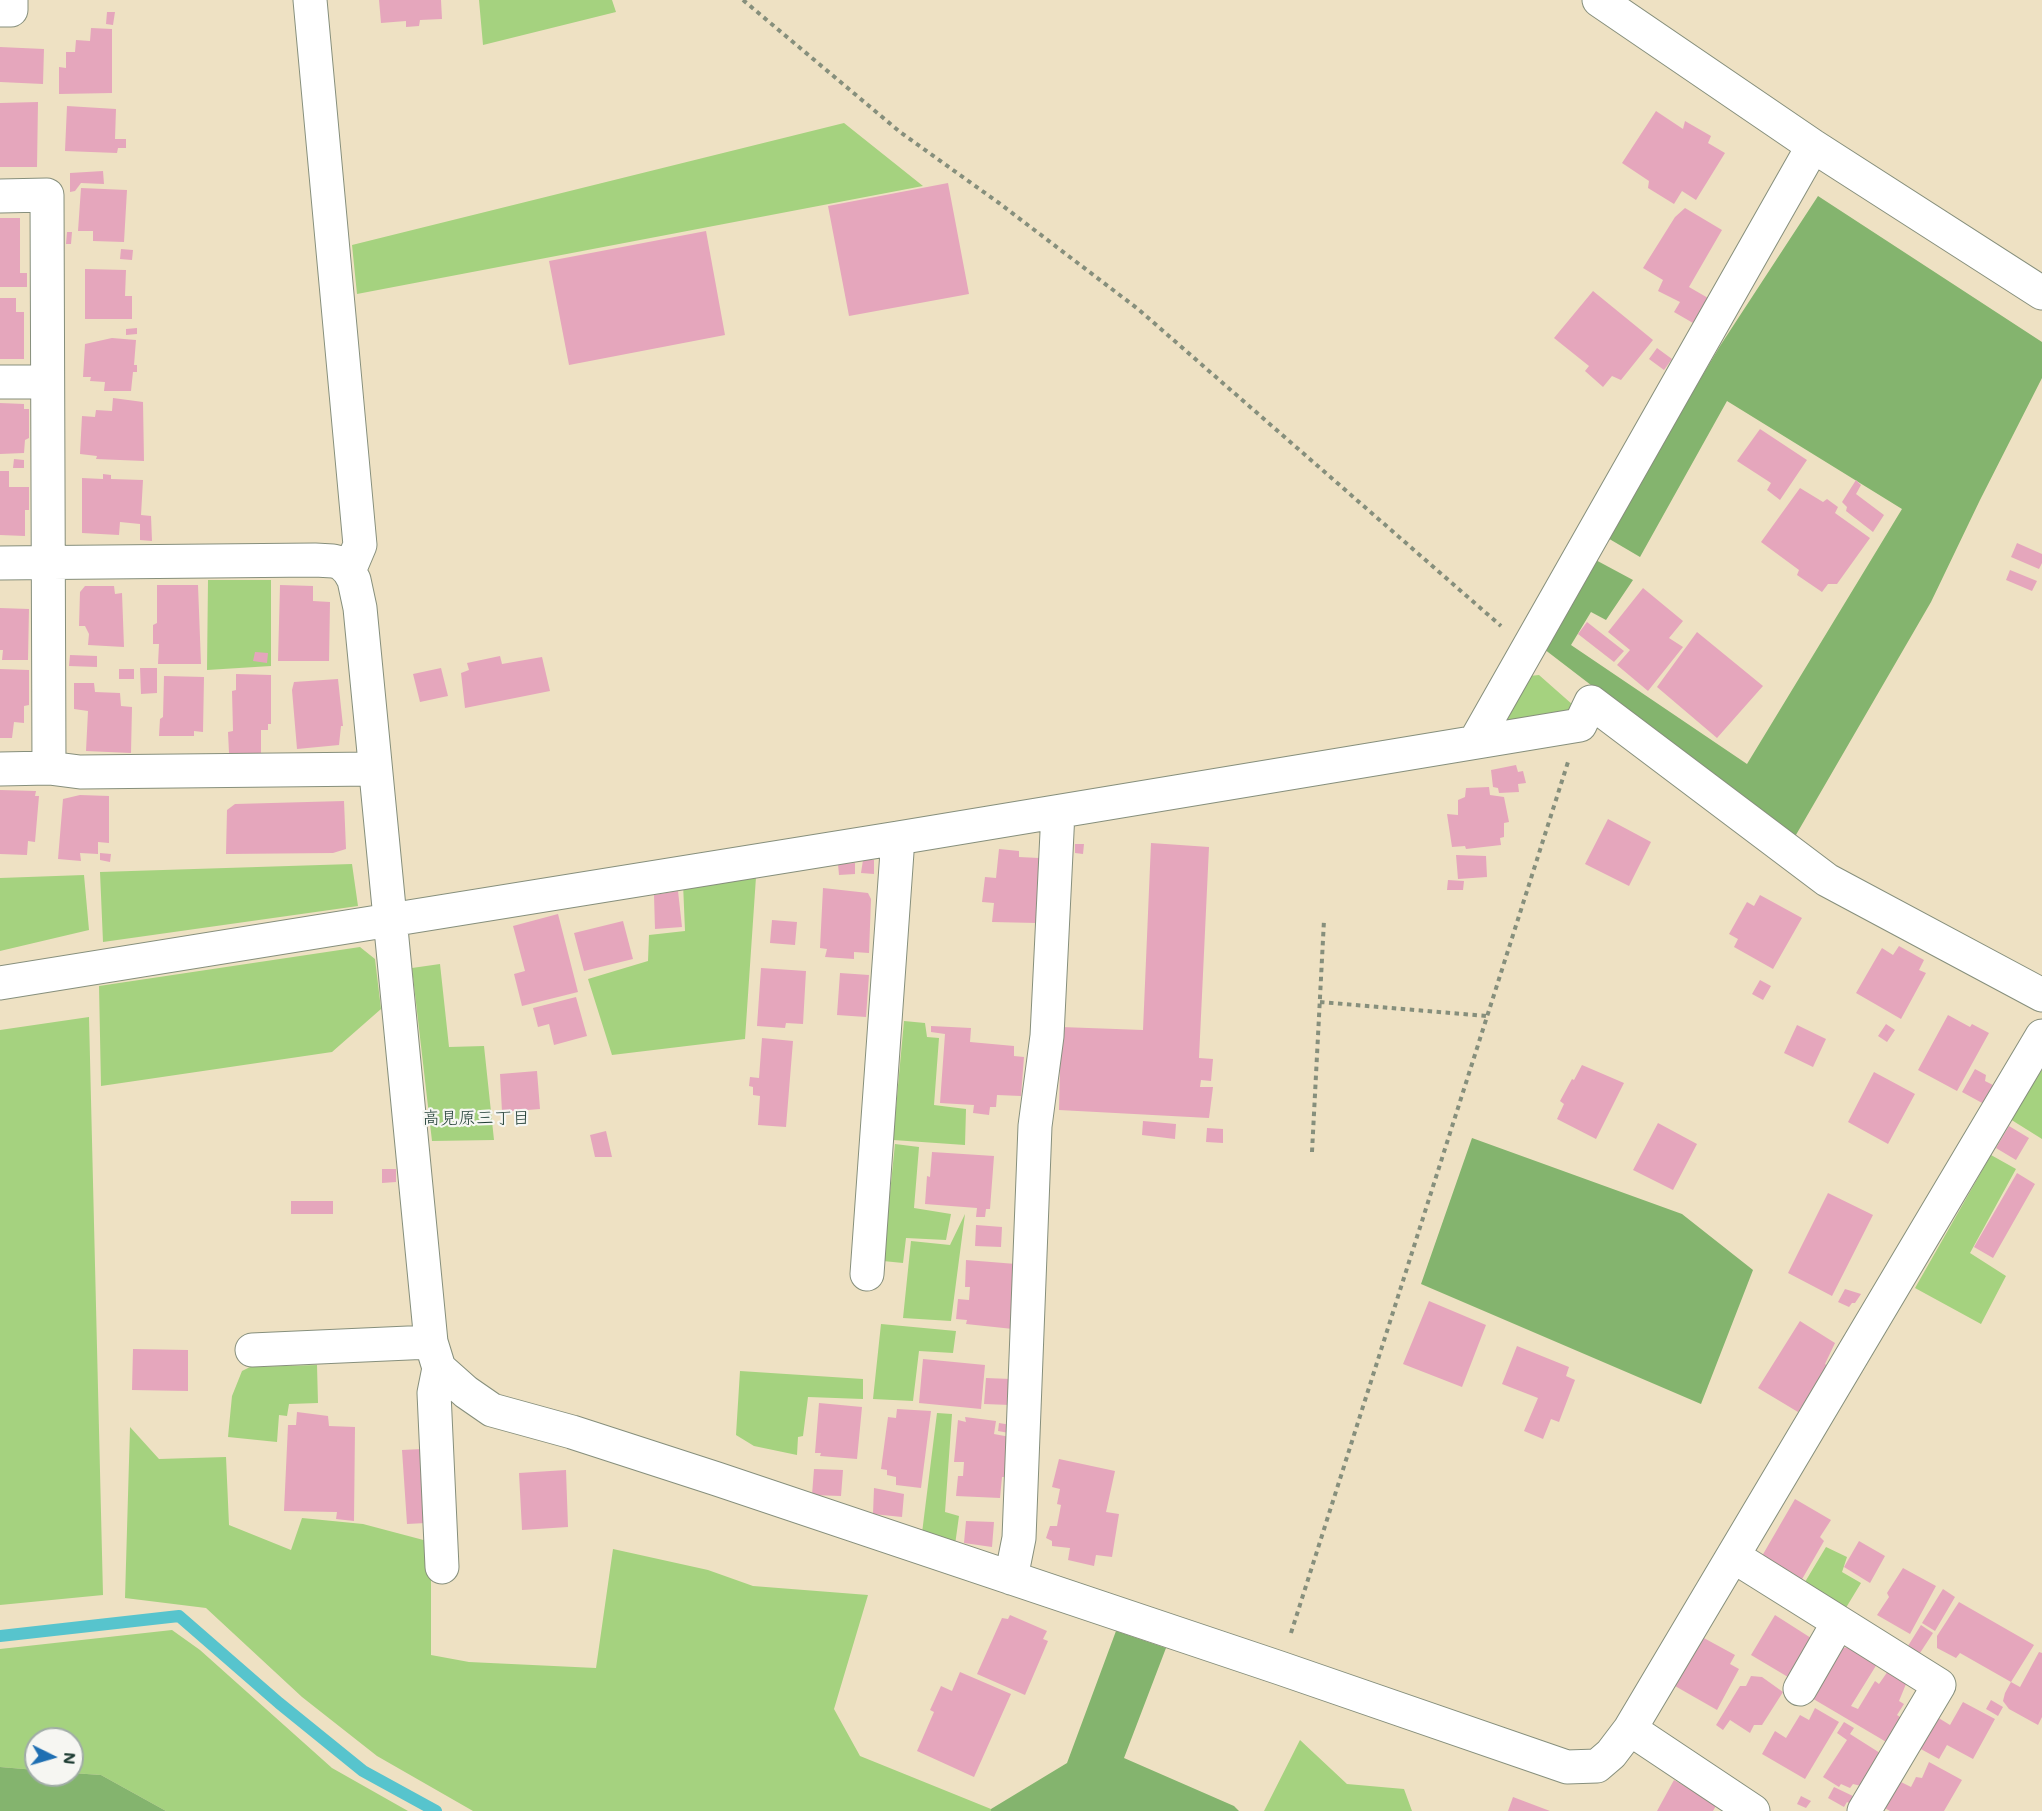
<!DOCTYPE html>
<html>
<head>
<meta charset="utf-8">
<style>
  body { margin:0 }
  #map { position:relative; width:2042px; height:1811px; overflow:hidden; background:#eee1c3; font-family:Mali,sans-serif }
  canvas { display:block }
  .north { position:absolute; left:24px; top:1727px; width:60px; height:60px; box-sizing:border-box; background:#f6f6f2; border:2px solid #a0aca6; border-radius:50%; rotate:95deg; font-size:16px; font-weight:700; line-height:24px; text-align:center; color:#1f3d34 }
  .north::after { content:''; display:block; margin:auto; width:21px; height:27px; background:#1f6fb2; clip-path:polygon(50% 0,100% 100%,50% 72%,0 100%) }
</style>
</head>
<body>
<div id="map">
<canvas width="2042" height="1811"></canvas>
<div class="north">N</div>
</div>
<script>
const ctx = document.querySelector('canvas').getContext('2d');
ctx.lineJoin = 'round';
function paint(path, color) { ctx.fillStyle = color; ctx.fill(path, 'evenodd'); }
const shape = rows => new Path2D(rows.map(r => 'M' + r).join(''));
function stroke(path, color, width, dash) { ctx.strokeStyle = color; ctx.lineWidth = width; ctx.lineCap = dash ? 'butt' : 'round'; ctx.setLineDash(dash || []); ctx.stroke(path); }
function write(font, color, halo, rows, align = 'center') {
  ctx.font = font + ' Mali,"Klee One",sans-serif'; ctx.lineWidth = 4.5; ctx.setLineDash([]); ctx.textBaseline = 'middle'; ctx.strokeStyle = halo; ctx.fillStyle = color; for (const [text, x, y, turn = 0] of rows) {
    ctx.save(); ctx.translate(x, y); ctx.rotate((+turn || 0) * Math.PI / 180); ctx.textAlign = isNaN(turn) ? turn : align; if (halo) ctx.strokeText(text, 0, 0); ctx.fillText(text, 0, 0); ctx.restore();
  }
}
const green = shape([
  [479,0,612,0,616,12,483,45],
  [844,123,923,186,357,294,352,245],
  [208,580,271,580,271,666,207,670],
  [1539,675,1573,705,1567,719,1502,726,1529,676],
  [352,864,358,906,103,942,100,872],
  [84,875,89,930,0,951,0,878],
  [756,877,745,1039,612,1055,588,979,648,961,649,935,685,931,683,883],
  [360,947,375,959,381,1009,332,1052,101,1086,99,986],
  [440,964,449,1047,484,1046,494,1140,432,1141,412,968],
  [89,1017,103,1595,0,1605,0,1030],
  [904,1021,925,1023,927,1037,939,1038,934,1105,966,1109,965,1145,893,1140],
  [2042,1070,2042,1139,2010,1119],
  [895,1144,919,1147,914,1208,951,1214,946,1240,906,1238,903,1263,883,1261],
  [1991,1155,2016,1169,1970,1253,2006,1276,1981,1324,1915,1288],
  [965,1214,951,1321,903,1318,911,1241,950,1245],
  [881,1324,956,1331,953,1353,919,1351,913,1401,873,1399],
  [317,1365,318,1403,289,1404,287,1416,279,1415,277,1442,228,1437,232,1396,242,1371,250,1367],
  [740,1371,863,1379,863,1399,808,1397,803,1436,798,1437,797,1455,754,1446,736,1435],
  [937,1413,952,1414,945,1512,959,1516,955,1545,922,1533],
  [130,1427,159,1459,226,1457,229,1525,291,1550,302,1518,363,1524,431,1542,431,1655,469,1662,596,1668,613,1549,708,1570,753,1586,868,1595,834,1709,860,1756,991,1809,991,1811,473,1811,377,1756,302,1697,206,1608,125,1598],
  [1826,1547,1847,1557,1842,1572,1861,1583,1844,1611,1802,1587],
  [172,1630,200,1650,332,1768,408,1811,166,1811,101,1775,72,1773,72,1739,36,1739,36,1770,0,1767,0,1649],
  [1300,1740,1347,1784,1404,1789,1412,1811,1264,1811]
]);
const forest = shape([
  [1818,196,2042,342,2042,378,1980,500,1931,602,1793,840,1544,649,1592,558,1633,580,1606,620,1591,612,1571,645,1747,764,1902,509,1727,401,1640,557,1606,537,1720,346],
  [1472,1138,1682,1214,1753,1270,1701,1404,1421,1284],
  [1116,1631,1166,1648,1124,1758,1234,1806,1239,1811,991,1811,991,1809,1067,1763],
  [0,1767,36,1770,36,1775,72,1775,72,1773,101,1775,166,1811,0,1811]
]);
const stream = shape([
  [0,1636,179,1616,279,1703,363,1771,436,1811]
]);
const building = shape([
  [379,0,441,0,442,19,420,20,419,26,406,27,406,21,381,23],
  [107,12,115,12,113,25,106,24],
  [91,28,112,29,112,93,59,94,59,67,66,68,66,52,75,52,76,40,90,41],
  [0,47,44,49,43,84,0,82],
  [38,102,37,167,0,167,0,103],
  [67,106,116,109,115,139,126,139,126,148,118,148,117,153,65,151],
  [1656,111,1683,129,1685,121,1711,136,1708,143,1725,153,1696,200,1682,191,1674,204,1648,188,1649,181,1622,163],
  [103,171,104,184,81,183,75,191,70,192,70,173],
  [948,183,969,294,849,316,828,206],
  [81,188,127,190,124,242,93,241,93,231,78,231],
  [1685,208,1722,230,1689,287,1708,298,1693,323,1674,312,1680,302,1658,291,1663,280,1643,268,1675,217],
  [0,218,20,218,20,273,27,273,27,287,0,287],
  [706,231,725,335,569,365,549,261],
  [67,232,72,232,71,244,66,244],
  [121,249,133,250,132,260,120,259],
  [85,269,126,270,125,296,132,296,132,319,85,319],
  [1593,291,1653,340,1621,380,1612,376,1603,387,1585,371,1589,366,1554,338],
  [0,298,16,298,16,312,24,312,24,359,0,359],
  [137,328,137,334,126,335,126,329],
  [112,338,136,340,134,365,137,365,137,372,133,372,131,391,104,391,105,382,90,381,91,377,83,377,85,344],
  [1657,348,1672,359,1664,370,1649,359],
  [113,398,143,402,144,461,96,459,97,456,80,454,82,416,95,417,96,410,112,411],
  [0,403,24,404,24,409,29,409,29,438,25,440,24,453,0,454],
  [1760,429,1807,460,1780,500,1767,490,1771,483,1737,461],
  [14,459,24,460,24,468,13,468],
  [0,471,9,471,9,487,29,487,29,510,25,510,25,536,0,535],
  [103,474,111,475,111,479,143,480,141,515,151,516,152,541,140,540,140,524,120,522,119,535,82,533,82,478,103,479],
  [1856,480,1861,485,1856,494,1884,515,1873,532,1846,511,1847,507,1842,502],
  [1800,488,1823,502,1827,499,1838,507,1835,513,1870,538,1837,584,1828,584,1822,592,1797,575,1799,570,1761,542],
  [2017,543,2042,554,2042,563,2039,569,2011,557],
  [2010,570,2037,581,2032,591,2006,580],
  [157,585,198,585,201,664,158,664,159,644,153,644,153,625,157,623],
  [280,585,313,586,313,601,330,602,329,661,278,661],
  [85,586,114,586,115,594,122,593,124,647,88,645,89,634,85,626,79,626,80,592],
  [1643,588,1683,621,1669,638,1683,647,1648,691,1617,665,1630,650,1608,632],
  [0,608,29,609,28,660,2,660,3,650,0,650],
  [1587,622,1624,651,1614,662,1578,634],
  [1697,632,1763,686,1717,738,1657,687],
  [255,652,268,653,267,663,253,661],
  [70,655,97,656,97,667,69,666],
  [500,656,502,664,542,657,550,691,465,708,461,673,469,670,467,663],
  [140,668,157,668,157,693,141,694],
  [441,668,448,696,420,702,413,674],
  [0,669,29,670,29,705,24,706,24,723,14,722,12,738,0,738],
  [119,669,134,669,134,679,119,679],
  [236,674,271,675,271,724,268,724,268,730,261,730,261,753,229,753,228,732,233,731,232,691,236,690],
  [164,676,204,677,203,732,194,731,194,736,159,736,160,719,163,717],
  [338,679,343,726,341,726,339,745,297,749,292,690,294,682],
  [74,683,94,683,95,692,120,693,121,706,132,707,131,753,86,751,88,711,74,709],
  [1516,765,1518,772,1523,771,1526,783,1518,784,1519,792,1499,793,1498,788,1493,787,1491,770],
  [1489,787,1490,795,1504,797,1509,822,1504,823,1504,837,1500,838,1501,845,1466,849,1465,846,1452,847,1447,814,1458,815,1458,800,1465,797,1466,788],
  [0,790,36,791,35,796,39,796,35,842,28,841,27,855,0,854],
  [80,795,109,796,109,843,98,842,98,854,80,853,81,861,58,859,63,799],
  [344,801,346,849,333,853,226,854,227,810,235,804],
  [1608,819,1651,842,1629,886,1585,864],
  [1151,843,1209,847,1199,1058,1213,1059,1211,1081,1201,1080,1200,1087,1213,1087,1209,1118,1059,1110,1061,1027,1143,1030],
  [1075,844,1084,844,1083,854,1075,853],
  [999,849,1019,851,1019,857,1039,858,1037,923,992,922,994,903,982,902,985,877,996,878],
  [100,853,111,854,110,862,100,860],
  [1456,855,1486,856,1487,877,1458,879],
  [863,860,874,860,874,874,861,873],
  [855,863,855,874,839,875,838,864],
  [1448,880,1464,881,1463,890,1447,890],
  [823,888,868,893,871,899,869,953,854,952,854,959,825,957,827,949,820,948],
  [678,891,682,927,655,929,654,895],
  [1760,895,1802,918,1773,969,1734,947,1738,939,1729,934,1747,902,1754,906],
  [558,914,578,992,522,1006,514,974,525,971,513,926],
  [772,920,797,922,795,945,770,943],
  [623,921,633,959,584,971,574,933],
  [1899,946,1924,960,1919,970,1926,973,1901,1019,1856,993,1882,948,1893,955],
  [761,968,806,971,803,1024,786,1023,785,1028,757,1026],
  [840,973,869,975,866,1017,837,1015],
  [1760,980,1771,986,1763,1000,1752,994],
  [576,997,587,1036,554,1045,549,1024,538,1027,533,1008],
  [1948,1015,1970,1027,1972,1024,1989,1033,1957,1091,1918,1070],
  [1886,1024,1895,1030,1887,1042,1878,1036],
  [1797,1025,1826,1039,1813,1067,1784,1053],
  [931,1026,971,1028,970,1042,1014,1046,1014,1056,1024,1057,1021,1096,997,1095,996,1107,990,1107,989,1115,973,1113,974,1105,940,1103,945,1034,931,1032],
  [762,1038,793,1041,786,1127,758,1125,760,1096,753,1095,753,1087,749,1086,750,1077,759,1078],
  [1582,1065,1624,1083,1596,1139,1557,1119,1564,1104,1560,1101,1572,1079,1574,1080],
  [1975,1069,1986,1075,1985,1081,1995,1086,1984,1104,1962,1092],
  [537,1071,540,1109,502,1112,500,1074],
  [1874,1072,1915,1094,1888,1144,1848,1122],
  [1143,1121,1176,1124,1175,1139,1142,1135],
  [1658,1123,1697,1144,1673,1190,1633,1170],
  [2009,1126,2029,1138,2016,1160,1996,1148],
  [1207,1128,1223,1129,1223,1143,1206,1142],
  [606,1131,612,1157,595,1157,590,1135],
  [932,1152,994,1156,990,1209,986,1209,985,1217,976,1217,977,1208,925,1204,927,1176,930,1177],
  [382,1169,396,1169,396,1182,382,1183],
  [2017,1173,2035,1184,1993,1258,1974,1247],
  [1828,1193,1873,1215,1832,1296,1788,1273],
  [291,1201,333,1201,333,1214,291,1214],
  [976,1225,1002,1227,1001,1247,975,1246],
  [966,1260,1016,1264,1013,1329,966,1324,967,1320,956,1319,958,1299,969,1300,970,1287,965,1287],
  [1845,1289,1861,1294,1855,1303,1852,1303,1849,1307,1838,1302],
  [1429,1301,1486,1325,1462,1387,1403,1364],
  [1800,1321,1835,1343,1825,1364,1829,1367,1798,1412,1758,1388],
  [1517,1346,1569,1367,1566,1376,1575,1380,1559,1422,1551,1419,1543,1439,1524,1431,1538,1398,1502,1384],
  [133,1349,188,1350,188,1391,132,1390],
  [923,1359,985,1365,981,1409,919,1403],
  [986,1378,1011,1379,1010,1405,984,1404],
  [819,1403,862,1407,857,1459,820,1456,821,1453,815,1453],
  [897,1409,931,1411,921,1488,896,1485,896,1477,887,1475,887,1470,881,1469,888,1417,896,1418],
  [297,1412,328,1416,329,1426,355,1427,354,1521,336,1519,337,1512,284,1511,288,1425,296,1425],
  [965,1417,996,1421,994,1434,1010,1437,1009,1477,1002,1477,1000,1498,956,1496,958,1476,963,1476,964,1462,954,1462,958,1420,966,1422],
  [999,1423,1011,1425,1009,1433,998,1431],
  [422,1449,426,1523,407,1524,402,1450],
  [1059,1459,1115,1471,1106,1512,1119,1514,1112,1557,1096,1555,1094,1566,1068,1560,1070,1548,1052,1546,1052,1541,1046,1538,1050,1526,1057,1526,1061,1505,1057,1504,1060,1489,1052,1487],
  [814,1469,843,1470,841,1496,812,1495],
  [566,1470,568,1527,522,1530,519,1473],
  [874,1488,904,1494,902,1517,873,1514],
  [1795,1499,1831,1520,1820,1537,1824,1541,1801,1581,1762,1556],
  [966,1521,994,1522,992,1547,964,1543],
  [1859,1541,1885,1556,1870,1583,1844,1567],
  [1903,1568,1936,1586,1910,1634,1877,1615,1889,1597,1887,1593],
  [1943,1589,1955,1597,1935,1631,1922,1623],
  [1959,1602,2034,1645,2011,1682,1960,1653,1956,1658,1937,1648,1937,1636],
  [1010,1615,1047,1631,1043,1639,1048,1641,1025,1695,977,1674,1002,1618,1008,1619],
  [1775,1615,1811,1638,1788,1677,1751,1655],
  [1921,1625,1933,1633,1920,1653,1908,1646],
  [1702,1637,1735,1655,1730,1664,1739,1669,1717,1710,1675,1686],
  [1853,1646,1877,1664,1851,1706,1858,1709,1875,1681,1879,1684,1888,1671,1906,1684,1899,1701,1904,1704,1897,1715,1903,1719,1888,1743,1810,1697,1838,1649],
  [2039,1652,2042,1653,2042,1717,2038,1725,2009,1709,2003,1701,2005,1693,2011,1682,2020,1687],
  [960,1672,1011,1694,974,1777,917,1751,934,1712,930,1710,941,1686,952,1691],
  [1751,1676,1762,1677,1783,1692,1762,1725,1754,1725,1750,1733,1730,1720,1723,1730,1716,1725,1740,1686,1746,1686],
  [1991,1700,2003,1707,1998,1716,1986,1709],
  [1963,1702,1995,1719,1973,1759,1947,1745,1939,1759,1919,1748,1937,1717,1950,1725],
  [1815,1708,1839,1722,1805,1779,1762,1754,1775,1731,1786,1738,1800,1715,1809,1720],
  [1844,1722,1854,1728,1850,1734,1880,1753,1861,1786,1853,1784,1850,1788,1841,1784,1839,1787,1823,1777,1847,1740,1837,1733],
  [1929,1762,1962,1780,1944,1811,1890,1811,1883,1807,1899,1781,1911,1787,1916,1777,1922,1778],
  [1674,1780,1717,1804,1713,1811,1657,1811],
  [1834,1787,1855,1797,1852,1804,1847,1802,1844,1807,1828,1798],
  [1801,1796,1811,1801,1806,1808,1797,1804],
  [1513,1797,1550,1811,1508,1811]
]);
const path = shape([
  [743,0,900,132,999,203,1138,309,1501,626],
  [1320,1002,1487,1016],
  [1312,1152,1324,920],
  [1291,1633,1568,762]
]);
const minor = shape([
  [310,0,360,545,349,571],
  [1599,0,1813,146,2042,293],
  [0,10,11,10,11,0],
  [0,196,47,195,49,768],
  [0,382,46,382],
  [0,563,315,560,333,561,341,563,349,571,354,580,360,608,431,1342,439,1368,466,1392,492,1410,572,1432,717,1479,1280,1668,1567,1767,1597,1766,1611,1754,1630,1729,2042,1036],
  [1476,740,1813,146],
  [0,769,49,768,80,772,375,769],
  [0,983,898,838,1580,725,1591,702,1827,880,2042,995],
  [867,1274,898,838],
  [252,1350,431,1342],
  [439,1368,434,1393,442,1567],
  [1733,1556,1939,1685,1864,1811],
  [1011,1578,1019,1538,1035,1126,1047,1036,1058,812],
  [1800,1689,1838,1623],
  [1630,1729,1753,1811]
]);
const neighbourhoodNames = [
  ["高見原三丁目",476,1118]
];
paint(green, '#a5d27f');
paint(forest, '#84b46e');
stroke(stream, '#57c4cd', 12);
paint(building, '#e5a6bc');
stroke(minor, '#868f7c', 35);
stroke(path, '#868f7c', 4, [4.5, 4.5]);
stroke(minor, '#fff', 33);
write('18px', '#1f3d34', '#f6f6f2', neighbourhoodNames);
</script>
</body>
</html>
